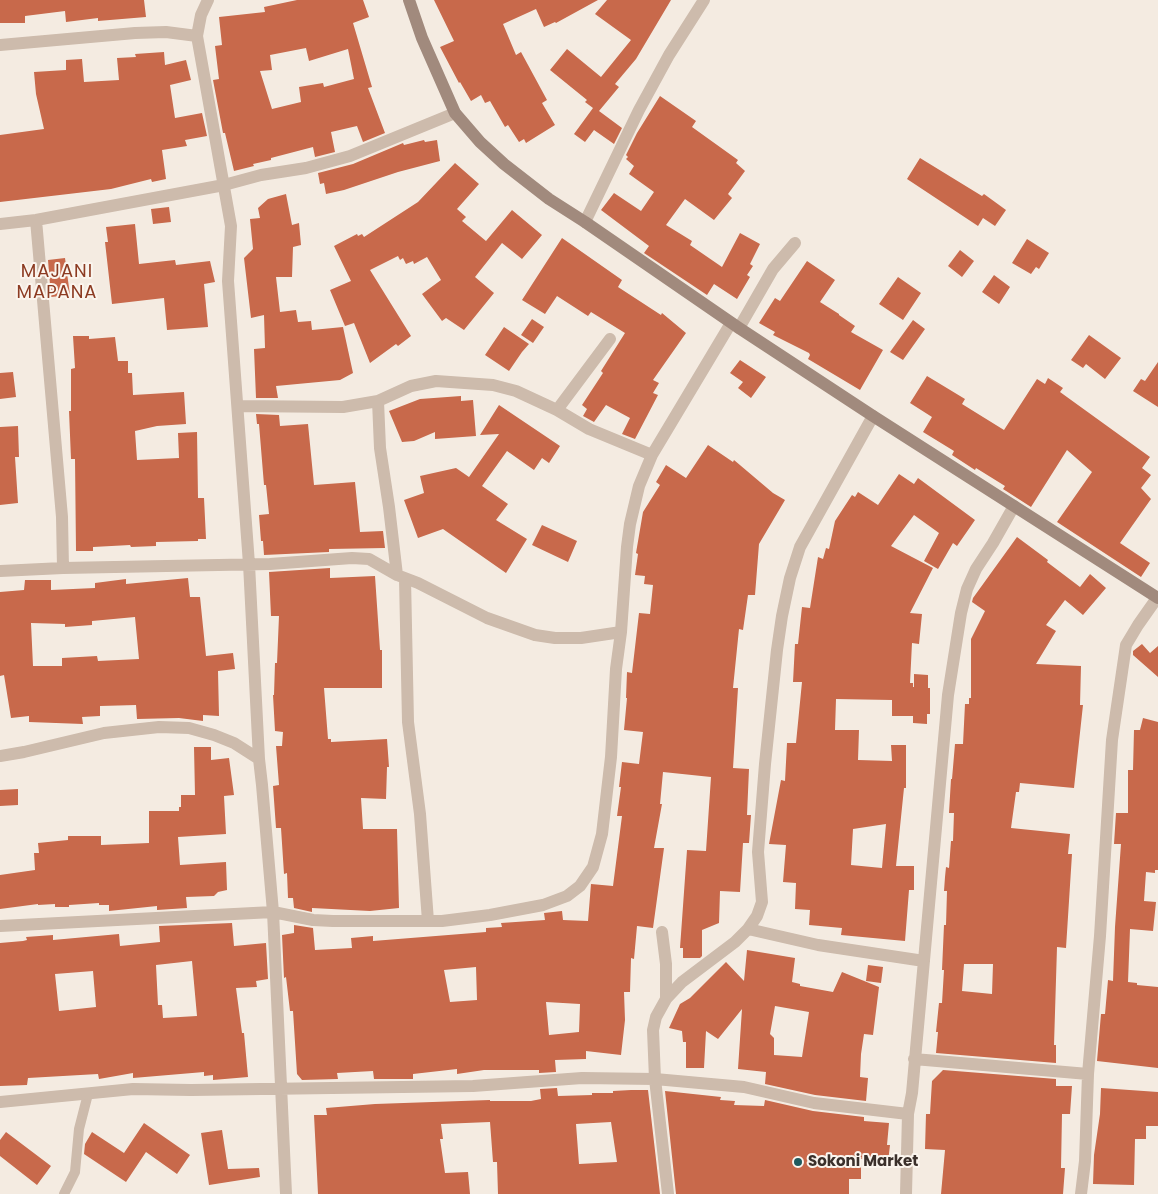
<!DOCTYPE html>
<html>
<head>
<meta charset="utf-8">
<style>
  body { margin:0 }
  canvas { display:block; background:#f4ebe1 }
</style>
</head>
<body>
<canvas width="1158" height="1194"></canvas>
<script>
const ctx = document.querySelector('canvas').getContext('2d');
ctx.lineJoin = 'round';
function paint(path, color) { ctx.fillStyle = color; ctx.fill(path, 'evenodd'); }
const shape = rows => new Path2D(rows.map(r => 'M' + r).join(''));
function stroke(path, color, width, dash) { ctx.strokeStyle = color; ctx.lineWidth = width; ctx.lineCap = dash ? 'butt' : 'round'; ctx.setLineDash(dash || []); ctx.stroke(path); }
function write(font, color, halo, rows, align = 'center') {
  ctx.font = font + ' Poppins,sans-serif'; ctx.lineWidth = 4; ctx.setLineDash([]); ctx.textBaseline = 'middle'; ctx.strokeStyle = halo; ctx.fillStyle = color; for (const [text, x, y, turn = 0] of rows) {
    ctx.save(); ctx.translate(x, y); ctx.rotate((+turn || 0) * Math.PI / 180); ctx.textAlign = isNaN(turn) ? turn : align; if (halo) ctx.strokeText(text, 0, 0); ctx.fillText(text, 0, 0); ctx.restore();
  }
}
const building = shape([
  [0,0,144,0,146,17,98,21,98,18,66,22,65,11,25,16,25,23,0,23],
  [297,0,363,0,369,17,353,23,372,87,368,88,385,133,363,142,357,126,331,132,335,152,315,157,313,147,271,158,271,160,253,164,254,166,234,171,225,133,223,133,213,80,219,79,215,46,222,45,219,17,265,12,264,7],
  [306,48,309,61,348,49,354,79,324,87,323,83,299,87,301,102,272,109,260,71,272,70,270,55],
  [434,0,598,0,556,23,555,22,544,27,536,9,503,24,516,55,521,52,547,100,542,103,555,125,526,143,524,139,519,142,508,125,505,127,490,101,485,103,481,95,471,101,460,82,459,83,440,47,454,41],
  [607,0,671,0,636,59,615,84,619,87,599,111,622,128,614,144,594,130,585,142,574,134,593,108,585,102,587,100,550,70,567,49,601,77,631,40,595,14],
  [164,52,165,65,186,60,191,80,170,85,175,118,202,113,207,136,185,140,187,146,162,150,166,179,152,182,151,179,111,189,0,202,0,135,44,129,36,94,34,72,66,70,66,60,82,59,84,82,119,80,117,58,136,57,135,54],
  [660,96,696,121,692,127,738,160,736,163,745,171,728,194,732,198,714,220,685,199,666,225,692,241,690,245,722,267,740,233,760,244,750,264,753,266,747,275,750,277,737,299,714,284,707,295,644,253,649,246,601,210,614,193,641,211,654,192,629,174,634,166,626,159,628,157,626,155,637,133],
  [424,140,425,142,437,140,440,161,398,172,344,190,326,194,324,183,320,184,318,173,353,164,403,143,404,145],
  [920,158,982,196,984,194,1006,210,995,226,983,218,978,226,907,179],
  [455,163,479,184,457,209,466,217,462,221,486,241,512,210,542,235,522,259,502,243,475,277,494,293,464,330,446,318,442,321,422,294,441,280,427,257,414,264,413,261,406,264,403,258,400,260,398,256,370,270,411,336,398,346,396,344,370,363,354,323,345,326,330,290,351,281,334,246,357,234,358,236,362,234,364,237,418,202],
  [286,194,292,225,299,223,301,245,293,247,292,277,276,277,280,312,296,310,298,322,311,321,312,330,343,327,353,373,340,380,276,386,278,398,256,398,254,349,265,348,264,315,251,318,244,258,253,249,250,219,260,218,258,208,268,199],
  [169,207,171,222,153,224,151,209],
  [135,224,139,264,175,260,176,265,210,261,215,282,204,284,208,327,167,330,164,298,112,304,105,242,108,242,106,227],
  [562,238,622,280,618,287,661,315,662,313,686,333,653,380,659,383,653,393,658,395,635,439,622,434,630,418,606,405,594,422,583,416,587,409,582,405,603,373,601,371,625,333,591,312,588,316,557,296,545,314,522,300],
  [1027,239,1049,253,1039,269,1036,267,1031,274,1012,263],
  [960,250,974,261,962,277,948,266],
  [65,258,70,295,51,297,48,260],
  [807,261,835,280,820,302,839,314,839,315,855,326,851,332,883,350,860,390,808,359,810,355,809,353,773,335,775,332,759,323,775,298,780,301],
  [994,275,1010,287,999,304,982,292],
  [898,277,921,293,903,320,879,304],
  [532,319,544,327,533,343,521,335],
  [913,320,925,329,903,360,890,352],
  [504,327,529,344,522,352,509,371,485,355],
  [1089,335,1121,358,1105,379,1086,364,1083,368,1071,360],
  [73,336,89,336,89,339,115,337,118,361,128,361,128,373,132,373,133,395,184,392,186,424,157,426,135,431,137,460,179,458,178,433,197,432,198,498,204,498,206,539,198,539,198,541,156,542,156,546,131,547,130,545,93,547,93,551,76,551,75,459,71,459,69,411,71,411,71,369,75,368],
  [740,360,766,377,751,398,738,388,743,382,730,373],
  [1158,362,1158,407,1133,391,1141,379,1145,381],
  [13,372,16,397,0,399,0,373],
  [927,376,965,399,962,404,1004,430,1037,379,1045,384,1048,378,1063,388,1060,392,1150,457,1142,468,1151,475,1141,488,1151,499,1120,543,1150,563,1141,577,1057,522,1092,472,1067,450,1031,507,1003,489,1005,486,976,468,975,470,952,455,954,451,923,432,932,417,910,403],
  [461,396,461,401,473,400,476,436,435,439,435,432,414,441,402,442,389,411,420,399],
  [499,405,560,446,549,463,542,458,534,470,507,451,482,486,508,504,496,520,527,539,506,573,443,529,418,538,404,500,424,493,420,476,456,468,469,477,499,434,480,435],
  [256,414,279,415,280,426,308,424,314,485,355,482,360,532,383,531,385,548,329,549,329,552,264,555,263,541,261,541,259,515,269,514,266,485,264,485,259,424,257,424],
  [18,426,19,457,15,457,18,503,0,505,0,427],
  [708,445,733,462,734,460,773,493,785,500,759,544,755,595,748,595,743,630,739,629,733,688,738,688,733,768,749,769,747,815,751,815,749,843,743,843,740,892,720,891,719,923,702,930,702,956,700,958,683,958,683,948,680,948,687,850,706,851,711,777,663,772,660,804,662,804,654,848,664,848,653,928,637,926,634,959,631,958,630,992,624,992,625,1020,621,1055,586,1051,586,1059,555,1060,556,1072,539,1073,539,1070,484,1070,457,1074,457,1069,413,1074,413,1079,374,1079,373,1071,337,1073,338,1079,302,1080,297,1074,293,1011,290,1011,286,977,284,978,282,935,294,933,294,925,313,928,315,950,352,948,351,938,373,936,373,941,486,932,486,928,502,927,501,923,545,920,544,913,562,911,563,920,588,921,591,884,613,886,622,816,617,816,621,787,619,787,622,762,639,764,643,732,624,730,627,698,626,698,627,672,632,673,639,613,650,614,653,585,644,584,645,576,635,575,638,554,636,553,643,512,660,485,656,482,666,465,686,478],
  [476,967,477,1000,450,1002,444,970],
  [546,1002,580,1004,579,1032,549,1035],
  [899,474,914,484,918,478,975,520,957,546,953,543,938,569,924,561,939,533,914,515,891,546,933,568,910,613,922,614,919,644,912,643,910,683,913,683,913,687,914,687,914,674,928,675,928,688,930,688,930,714,927,714,927,724,913,723,913,716,892,716,892,700,836,699,835,730,859,730,858,760,892,761,891,745,906,745,906,788,904,788,896,866,914,866,914,890,909,890,905,941,841,935,842,928,809,925,810,910,795,909,796,883,783,882,786,845,769,844,781,780,785,781,787,743,796,743,802,682,793,682,795,644,798,644,802,607,810,608,818,557,823,559,826,548,829,549,835,521,852,495,855,497,858,492,878,505],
  [886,824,882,868,851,865,853,829],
  [542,525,577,541,568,562,532,545],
  [1017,537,1048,560,1047,562,1080,587,1090,574,1106,588,1083,615,1065,600,1046,625,1056,631,1036,664,1081,666,1080,705,1083,705,1074,788,1020,783,1019,792,1016,792,1011,828,1070,834,1068,854,1072,854,1066,948,1057,947,1054,1045,1056,1045,1056,1063,936,1053,938,1032,936,1032,939,1003,942,1003,944,970,942,970,944,925,946,925,947,891,944,891,945,877,946,867,949,868,951,841,953,841,954,813,949,813,951,779,952,779,955,744,963,744,965,704,969,704,969,698,971,698,971,639,985,611,972,602,973,598],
  [964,964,993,964,992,994,962,991],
  [330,568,330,578,375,576,380,650,382,650,382,688,324,688,328,739,331,739,331,742,387,739,389,767,387,767,386,799,361,798,363,829,397,829,399,908,370,911,312,908,312,912,294,908,293,898,288,898,287,873,284,874,281,828,276,828,273,786,279,785,276,746,282,746,283,732,275,731,273,695,274,695,275,663,277,663,279,616,271,616,269,572],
  [188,578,190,597,200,597,206,656,233,653,235,669,218,671,219,716,203,715,203,721,179,718,137,719,136,705,100,706,100,716,82,717,83,724,29,722,29,716,11,718,4,675,0,676,0,592,24,590,25,580,51,580,51,590,95,588,95,583,126,579,126,584],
  [135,617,139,659,98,661,97,656,62,658,62,666,33,666,31,623,65,624,65,627,92,625,92,621],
  [1142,644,1150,653,1158,646,1158,677,1133,655,1133,651],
  [1143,718,1158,722,1158,870,1155,870,1155,873,1146,872,1144,901,1156,902,1153,931,1130,929,1128,982,1137,983,1137,985,1158,987,1158,1068,1097,1061,1101,1014,1105,1014,1108,980,1113,981,1115,927,1121,844,1114,844,1116,813,1128,813,1128,770,1133,770,1134,730,1140,730],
  [194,747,211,747,211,760,229,758,234,795,224,796,226,834,178,837,180,865,226,862,227,890,218,892,214,896,186,897,187,908,157,910,157,906,109,911,109,905,99,905,99,903,69,905,69,907,55,907,55,904,38,905,38,904,0,909,0,875,35,870,34,853,39,853,38,843,68,840,68,836,101,836,101,845,149,843,149,811,179,811,179,807,181,807,181,795,195,795],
  [18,789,18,805,0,806,0,790],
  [232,923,234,946,266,943,268,979,256,981,257,987,236,988,242,1033,244,1033,248,1077,213,1080,213,1075,204,1076,204,1072,133,1078,133,1073,99,1079,98,1074,28,1078,27,1085,0,1086,0,943,23,941,27,940,26,937,53,935,53,940,119,934,120,946,160,942,159,926],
  [192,961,197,1016,163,1018,162,1005,158,1005,156,965],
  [93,971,96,1007,59,1011,55,974],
  [747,950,795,958,792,982,800,984,800,986,833,992,842,972,879,987,873,1035,864,1034,861,1054,860,1077,868,1078,866,1101,815,1095,765,1084,766,1072,738,1069,742,1009,718,1039,706,1031,704,1068,686,1068,686,1042,683,1042,682,1031,669,1028,680,1004,690,998,726,962,744,981],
  [775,1006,809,1012,802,1057,774,1055,774,1038,770,1034],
  [868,965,883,967,881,983,866,981],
  [943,1070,1056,1079,1056,1086,1072,1086,1070,1114,1062,1114,1061,1168,1065,1168,1063,1194,941,1194,945,1150,925,1149,926,1114,930,1114,932,1081],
  [557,1088,558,1096,592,1095,592,1093,613,1093,613,1091,631,1090,648,1090,660,1194,498,1194,497,1162,493,1162,490,1122,441,1124,443,1139,440,1139,445,1173,468,1172,470,1194,318,1194,314,1115,327,1115,326,1108,375,1104,490,1100,490,1101,531,1101,541,1099,540,1089],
  [611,1122,617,1162,579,1164,576,1124],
  [1101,1088,1158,1092,1158,1126,1146,1126,1146,1139,1135,1139,1134,1185,1093,1184,1094,1155,1100,1114],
  [665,1091,721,1097,720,1100,735,1101,734,1105,764,1106,765,1100,813,1111,864,1117,864,1121,889,1123,887,1145,890,1145,888,1162,861,1159,861,1179,849,1179,849,1194,676,1194],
  [144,1123,190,1155,177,1174,146,1152,126,1182,84,1154,85,1144,92,1132,124,1153],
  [222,1130,228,1169,259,1168,260,1177,209,1185,201,1133],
  [6,1132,51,1166,37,1185,0,1156,0,1140]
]);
const service = shape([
  [64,1194,75,1172,79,1129,88,1094]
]);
const minor = shape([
  [208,0,201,15,197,36,231,226,228,281,249,564,259,759,262,785,273,912,286,1194],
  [0,45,135,33,166,32,197,36],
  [36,220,62,517,63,568],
  [585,222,639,110,669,55,704,0],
  [0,224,36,220,224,185,261,175,306,168,350,156,455,113],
  [739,328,773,269,795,243],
  [378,401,380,448,389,507,397,575],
  [238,406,343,407,378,401,411,386,436,381,493,385,516,391,557,410,589,429,652,455],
  [557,410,610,339],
  [0,571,63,568,270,564,352,558,369,559,397,575,418,583,487,618,535,635,555,638,581,638,621,632],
  [405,578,408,722,420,814,428,921],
  [0,756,24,752,104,733,159,727,189,728,214,735,234,743,259,759],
  [0,926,273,912,313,920,333,921,442,921,490,915,543,905,567,896,580,886,593,867,602,834,611,757,616,669,621,632,627,547,630,524,639,486,652,455,731,323],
  [748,929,818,945,924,961],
  [662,932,666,964,666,999],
  [914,1059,1088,1074],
  [0,1102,133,1089,191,1090,473,1086,582,1078,655,1079,744,1087,814,1103,908,1114],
  [668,1194,655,1079,653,1030,656,1017,666,999,682,982,735,942,748,929,757,916,762,902,758,852,765,764,777,650,782,616,790,578,800,547,873,416],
  [906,1194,908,1114,912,1093,948,695,961,613,967,589,976,569,993,543,1014,506],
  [1081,1194,1085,1161,1088,1074,1100,936,1112,740,1126,645,1138,625,1157,598]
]);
const secondary = shape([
  [409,0,422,38,455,113,480,142,504,164,549,199,585,222,739,328,873,416,1158,598]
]);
const markers = [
  [798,1162,5,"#1f5a5e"]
];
const poiNames = [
  ["Sokoni Market",808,1162]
];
const quarterNames = [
  ["MAJANI",57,272],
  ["MAPANA",57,293]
];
paint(building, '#c8694b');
stroke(service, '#cdbbac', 10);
stroke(minor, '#cdbbac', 12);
stroke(secondary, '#a18a7d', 12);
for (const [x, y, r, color] of markers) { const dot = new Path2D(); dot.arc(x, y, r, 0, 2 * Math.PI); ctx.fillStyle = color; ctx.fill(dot); stroke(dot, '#fbf5ee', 2); }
write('bold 15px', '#3b302b', '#fbf5ee', poiNames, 'left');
ctx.letterSpacing = '1px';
write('18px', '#8c3b22', '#fbf5ee', quarterNames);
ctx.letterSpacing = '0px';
</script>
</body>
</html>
